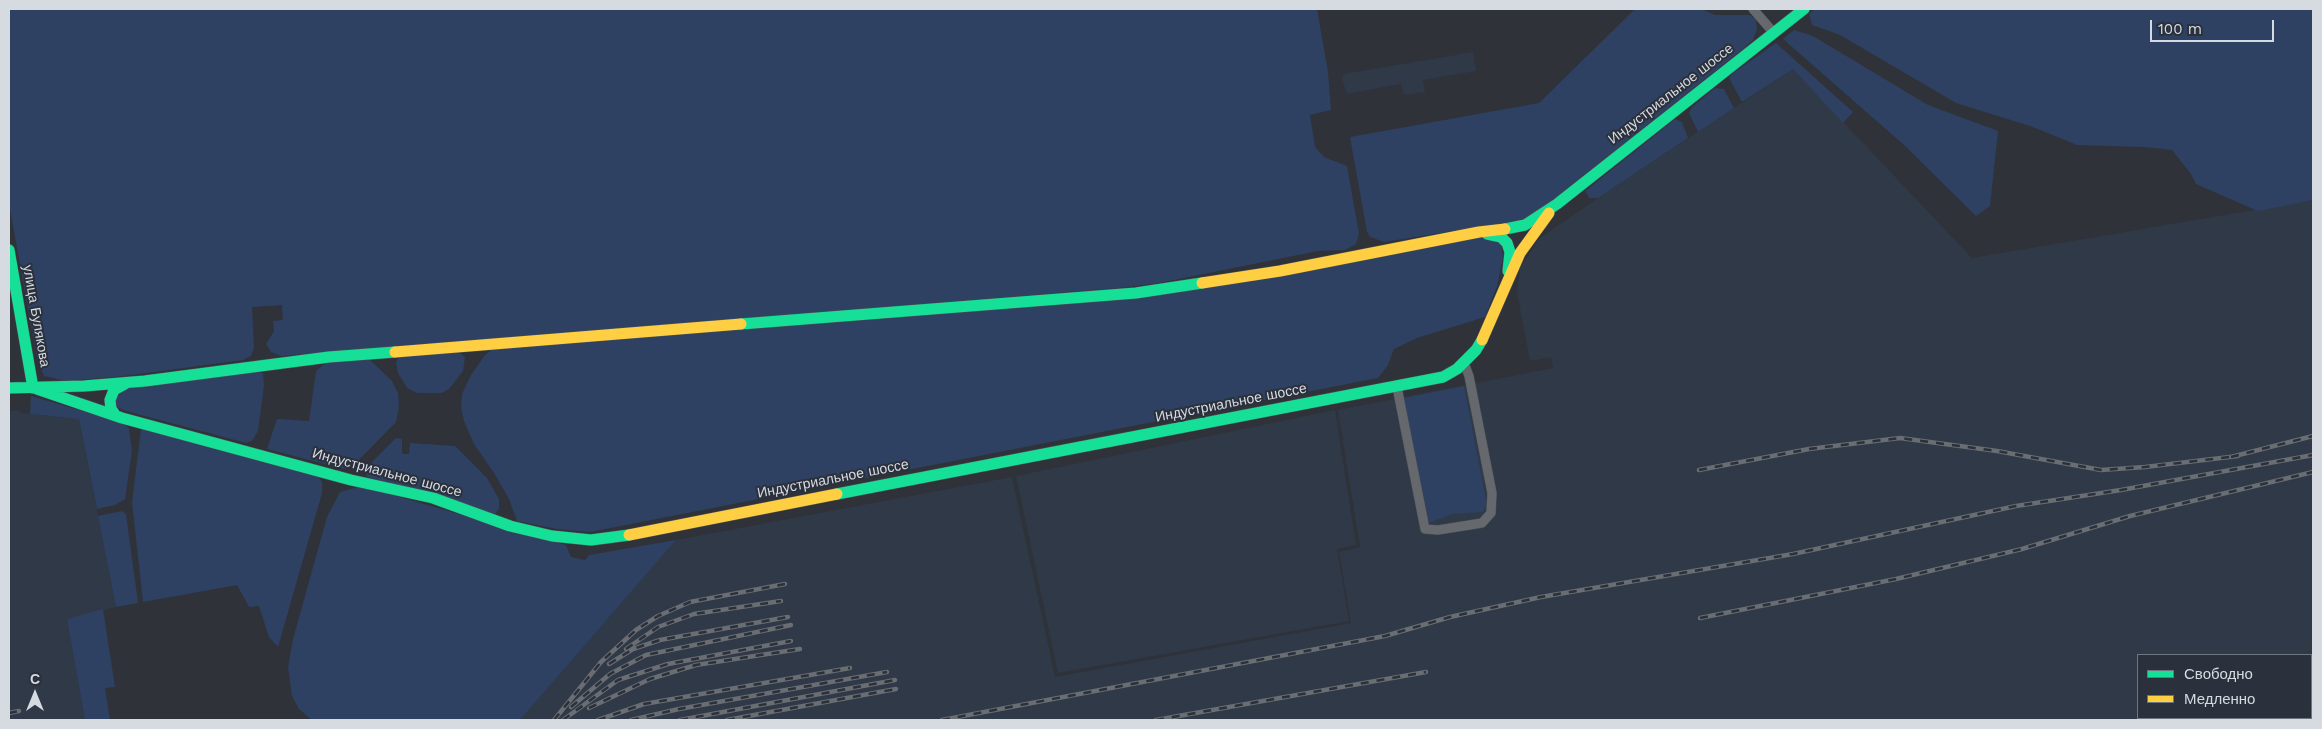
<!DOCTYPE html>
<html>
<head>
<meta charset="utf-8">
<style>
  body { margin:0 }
  #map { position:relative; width:2322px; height:729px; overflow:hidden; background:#2f3238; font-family:"Work Sans",sans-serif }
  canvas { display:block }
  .frame { position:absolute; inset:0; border:10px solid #d6dae1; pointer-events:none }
  .legend { position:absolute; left:2137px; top:654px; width:175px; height:65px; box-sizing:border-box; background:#2b313c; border:1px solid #6f757e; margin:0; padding:6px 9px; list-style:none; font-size:15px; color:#d6dae1 }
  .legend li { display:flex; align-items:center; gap:10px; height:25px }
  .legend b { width:25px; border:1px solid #6f757e }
  .north { position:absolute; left:10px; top:669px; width:50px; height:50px; -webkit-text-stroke:4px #2b313c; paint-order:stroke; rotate:0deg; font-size:14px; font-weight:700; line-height:20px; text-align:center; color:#d6dae1 }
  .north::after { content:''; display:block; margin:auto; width:18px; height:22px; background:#d6dae1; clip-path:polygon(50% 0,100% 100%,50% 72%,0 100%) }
  .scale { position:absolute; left:2150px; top:20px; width:124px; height:22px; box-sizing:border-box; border:2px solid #d6dae1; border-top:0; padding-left:6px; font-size:15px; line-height:18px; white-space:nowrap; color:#d6dae1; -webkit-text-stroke:4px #2b313c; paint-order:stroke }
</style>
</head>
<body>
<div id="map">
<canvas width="2322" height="729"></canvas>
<div class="frame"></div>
<ul class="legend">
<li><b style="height:6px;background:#16e098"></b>Свободно</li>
<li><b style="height:6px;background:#ffcf43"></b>Медленно</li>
</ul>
<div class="north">С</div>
<div class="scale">100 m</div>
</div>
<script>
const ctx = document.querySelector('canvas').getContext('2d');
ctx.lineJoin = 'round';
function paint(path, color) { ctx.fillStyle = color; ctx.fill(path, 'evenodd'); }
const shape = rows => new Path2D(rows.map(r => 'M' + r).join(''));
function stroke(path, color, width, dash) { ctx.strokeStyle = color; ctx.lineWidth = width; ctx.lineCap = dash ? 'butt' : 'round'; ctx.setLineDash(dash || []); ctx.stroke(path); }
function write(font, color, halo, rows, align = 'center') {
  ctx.font = font + ' "Work Sans",sans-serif'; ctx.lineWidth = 4; ctx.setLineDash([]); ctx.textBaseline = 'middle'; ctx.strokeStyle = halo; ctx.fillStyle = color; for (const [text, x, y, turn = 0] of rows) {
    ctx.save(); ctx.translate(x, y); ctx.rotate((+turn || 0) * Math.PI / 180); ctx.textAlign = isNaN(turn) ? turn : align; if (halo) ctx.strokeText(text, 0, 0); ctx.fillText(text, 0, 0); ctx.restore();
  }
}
const built = shape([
  [1473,52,1476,71,1423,80,1425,92,1404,95,1401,84,1347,94,1342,79,1344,74],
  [1793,69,1972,258,2313,200,2313,720,520,720,676,540,1012,477,1055,677,1351,623,1339,552,1360,547,1338,410,1553,368,1551,357,1530,361,1517,292,1520,268,1540,238,1598,198],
  [2138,655,2311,655,2311,718,2138,718],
  [19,410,20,413,79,419,116,607,67,619,85,720,9,720,9,411],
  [1335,410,1356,545,1337,549,1349,621,1058,673,1016,476]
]);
const green = shape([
  [9,9,1317,9,1328,72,1331,110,1310,115,1315,147,1324,157,1347,166,1359,234,1356,244,1345,250,1318,251,1159,283,1119,288,281,356,271,352,266,344,274,331,273,321,283,320,282,305,252,307,254,348,251,356,243,360,124,376,66,381,44,376,37,358,9,204],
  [1635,9,1701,9,1715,15,1750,15,1756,20,1757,29,1753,40,1743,49,1540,210,1524,219,1504,223,1384,242,1370,237,1367,232,1350,137,1539,103],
  [1815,9,2313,9,2313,200,2258,211,2196,184,2191,174,2172,150,2143,147,2077,145,2033,127,1956,103,1840,35,1812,25,1809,14],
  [1794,30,1813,36,1928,105,1998,131,1990,206,1976,216,1904,145,1783,39],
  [1776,43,1853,112,1843,123,1793,69,1742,102,1729,78,1733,73],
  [1715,88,1724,89,1734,108,1698,132,1689,113,1692,107],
  [1675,119,1682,122,1688,138,1598,198,1589,198,1585,191],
  [1480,237,1493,240,1501,244,1503,257,1497,286,1485,317,1417,338,1394,349,1388,365,1378,378,590,532,557,529,517,521,509,499,494,473,474,444,464,421,461,407,462,394,471,375,485,355,493,349,1131,299],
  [457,351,465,357,463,371,449,389,442,393,417,393,407,388,398,373,396,362,400,355],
  [368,358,392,381,398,393,399,407,396,422,352,467,344,469,267,449,277,419,309,421,316,371,323,365,333,361],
  [257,369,263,374,264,386,258,431,252,441,246,443,126,411,114,406,115,396,125,387],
  [1464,386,1487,505,1483,512,1452,514,1429,523,1404,398],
  [31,396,121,422,129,428,132,451,125,499,115,505,97,509,79,419,30,414],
  [141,429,317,474,322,482,322,493,278,647,269,637,259,606,249,607,237,585,143,602,132,502],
  [396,438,402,439,402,454,409,454,410,443,455,446,487,478,499,499,499,509,495,514,367,477,365,469],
  [362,486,566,545,571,557,585,560,589,555,676,540,520,720,312,720,299,709,292,696,288,667,293,639,327,517,340,492],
  [122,511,126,514,138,603,116,607,98,516],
  [103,609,115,687,105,688,110,720,85,720,67,619]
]);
const street = shape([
  [1753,9,1773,32],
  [1397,387,1425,529,1438,530,1482,523,1491,513,1492,493,1469,376,1464,363]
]);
const fast = shape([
  [1505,229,1525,225,1557,204,1804,9],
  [1487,234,1501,237,1507,243,1510,252,1508,271],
  [9,250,33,388],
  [741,324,1136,293,1202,283],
  [9,388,84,386,145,381,329,357,395,352],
  [37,389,122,418,351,480,433,498,510,526,552,536,591,540,629,535],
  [116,416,111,409,110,400,114,390,125,384],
  [837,494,1443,377,1457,369,1476,350,1482,340]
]);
const slow = shape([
  [1202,283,1280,271,1479,232,1505,229],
  [1482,340,1520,253,1549,213],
  [395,352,741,324],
  [629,535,837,494]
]);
const rail = shape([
  [2231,457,2313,436],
  [1699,470,1809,449,1900,438,1997,451,2101,470,2145,467,2238,456],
  [1700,618,1896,579,2022,549,2130,516,2313,472],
  [626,649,658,627,694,614,781,601],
  [609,664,633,649,660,640,788,617],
  [2311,693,2313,691],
  [571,707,610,674,646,655,791,625],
  [589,708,650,679,696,665,800,649],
  [9,713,19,711],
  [554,720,601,662,636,630,658,616,690,602,785,584],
  [563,720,618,680,668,664,791,641],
  [598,720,644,704,850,668],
  [631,720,679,709,887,672],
  [680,720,895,680],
  [727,720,896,689],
  [942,720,1385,636,1450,617,1541,597,1793,554,2016,506,2121,490,2313,455],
  [1156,720,1426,672],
  [2251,720,2257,718]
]);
const streetNames = [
  ["Индустриальное шоссе",1671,94,-38],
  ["улица Булякова",36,316,80],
  ["Индустриальное шоссе",1231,403,-11],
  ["Индустриальное шоссе",387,473,15],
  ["Индустриальное шоссе",833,479,-11]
];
paint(built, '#303948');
paint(green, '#2e4162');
stroke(street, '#4d5055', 10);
stroke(fast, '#4d5055', 12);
stroke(slow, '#4d5055', 12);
stroke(street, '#65686d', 9);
stroke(fast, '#16e098', 11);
stroke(slow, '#ffcf43', 11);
stroke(rail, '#6a6d71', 4.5);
stroke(rail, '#2b313c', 2.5, [8]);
write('14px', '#d6dae1', '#2b313c', streetNames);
</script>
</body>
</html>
